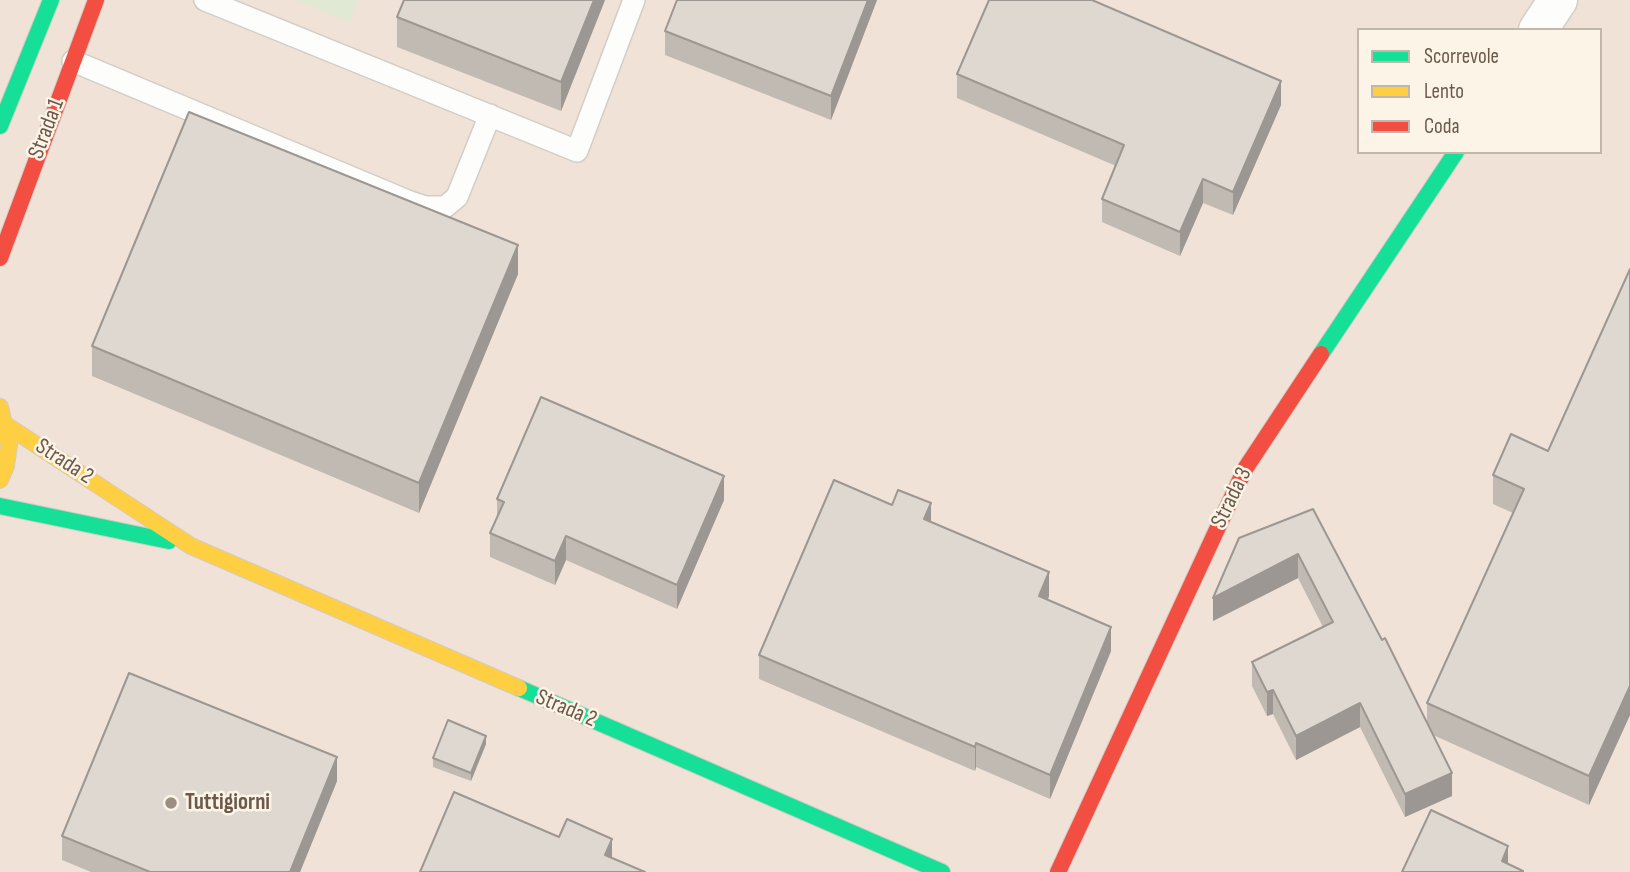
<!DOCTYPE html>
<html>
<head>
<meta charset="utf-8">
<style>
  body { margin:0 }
  #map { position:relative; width:1630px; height:872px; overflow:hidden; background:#f4f0e7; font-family:"Sofia Sans Condensed",sans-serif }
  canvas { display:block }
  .legend { position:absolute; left:1357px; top:28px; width:245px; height:126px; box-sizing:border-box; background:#fcf5e7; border:2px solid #c3b7a9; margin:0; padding:9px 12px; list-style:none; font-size:21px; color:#6d594c }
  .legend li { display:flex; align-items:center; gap:14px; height:35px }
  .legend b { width:35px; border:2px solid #c3b7a9 }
</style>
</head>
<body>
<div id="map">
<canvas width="1630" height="872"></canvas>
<ul class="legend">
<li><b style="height:9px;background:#16e098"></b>Scorrevole</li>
<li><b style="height:9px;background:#ffcf43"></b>Lento</li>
<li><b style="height:9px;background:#f24e42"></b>Coda</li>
</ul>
</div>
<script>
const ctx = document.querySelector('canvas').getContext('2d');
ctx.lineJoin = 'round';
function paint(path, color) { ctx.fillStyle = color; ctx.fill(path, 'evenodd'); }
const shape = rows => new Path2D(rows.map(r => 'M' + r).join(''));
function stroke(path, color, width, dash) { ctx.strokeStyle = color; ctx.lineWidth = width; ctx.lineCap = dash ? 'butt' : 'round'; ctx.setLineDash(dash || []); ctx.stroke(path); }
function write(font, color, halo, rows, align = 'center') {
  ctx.font = font + ' "Sofia Sans Condensed",sans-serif'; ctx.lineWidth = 5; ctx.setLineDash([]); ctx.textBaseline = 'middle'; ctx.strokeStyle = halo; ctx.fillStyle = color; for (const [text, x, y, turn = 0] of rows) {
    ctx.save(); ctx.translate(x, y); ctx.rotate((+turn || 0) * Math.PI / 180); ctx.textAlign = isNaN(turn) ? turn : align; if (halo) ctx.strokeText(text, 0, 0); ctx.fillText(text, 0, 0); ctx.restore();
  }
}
const commercial = shape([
  [0,0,1630,0,1630,872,0,872],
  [1359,30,1600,30,1600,152,1359,152]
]);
const green = shape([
  [295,0,358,0,350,22]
]);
const lane = shape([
  [205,0,577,151,634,0],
  [73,61,410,202,426,207,445,207,457,197,490,115]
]);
const street = shape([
  [1538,30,1558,0]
]);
const fast = shape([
  [0,126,51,0],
  [1321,354,1456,152],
  [0,506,169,541],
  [519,688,942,872]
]);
const slow = shape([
  [0,407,9,445,6,466,0,480],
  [6,425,191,546,519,688]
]);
const jam = shape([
  [0,258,96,0],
  [1058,872,1245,469,1321,354]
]);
const wall = shape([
  [404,0,605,0,561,111,397,47,397,17],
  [877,0,831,120,665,55,665,31],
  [957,74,1281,105,1233,215,1203,203,1180,256,1102,222,1102,199,1116,166,957,98],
  [1630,269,1630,715,1589,805,1433,735,1452,796,1405,817,1360,727,1296,760,1273,714,1267,716,1252,686,1252,662,1323,627,1298,578,1213,621,1313,509,1382,640,1427,723,1427,703,1513,513,1493,504,1493,475,1548,451],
  [518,274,419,513,92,376,92,346],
  [497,499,724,500,677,609,566,560,555,585,490,557,490,533,497,517],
  [892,505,931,522,1049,596,1048,600,1111,651,1050,799,976,767,975,771,759,679,759,655],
  [486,744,471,781,433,767,433,758],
  [337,781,300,872,91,872,62,860,62,836]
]);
const shadedWall = shape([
  [594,0,605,0,561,111,561,82],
  [868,0,877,0,831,120,831,96],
  [1281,81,1281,105,1233,215,1233,192],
  [1203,179,1203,203,1180,256,1180,232],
  [518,245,518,274,419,513,419,483],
  [724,476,724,500,677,609,677,585],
  [931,503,931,527,924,519],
  [566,536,566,560,555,585,555,561],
  [1298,554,1298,578,1213,621,1213,598],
  [1049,572,1049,596,1039,620,1039,596],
  [1111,627,1111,651,1050,799,1050,775],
  [1630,686,1630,715,1589,805,1589,776],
  [1273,690,1273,714,1267,716,1267,692],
  [1360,703,1360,727,1296,760,1296,736],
  [486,736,486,744,471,781,471,773],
  [976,743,976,767,975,771,975,747],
  [337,757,337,781,300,872,290,872],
  [1452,773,1452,796,1405,817,1405,794],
  [612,839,612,863,605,855],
  [1508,846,1508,870,1502,861]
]);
const building = shape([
  [404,0,594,0,561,82,397,17,404,0],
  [677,0,868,0,831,96,665,31,677,0],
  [989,0,1092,0,1281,81,1233,192,1203,179,1180,232,1102,199,1124,145,957,74,989,0],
  [189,112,518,245,419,483,92,346,189,112],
  [1630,269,1630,686,1589,776,1427,703,1524,489,1493,475,1511,434,1548,451,1630,269],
  [541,397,724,476,677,585,566,536,555,561,490,533,504,502,497,499,541,397],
  [834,480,892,505,898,490,931,503,924,519,1049,572,1039,596,1111,627,1050,775,976,743,975,747,759,655,834,480],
  [1313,509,1382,640,1385,638,1452,773,1405,794,1360,703,1296,736,1273,690,1267,692,1252,662,1333,622,1298,554,1213,598,1239,538,1313,509],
  [129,673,337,757,290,872,150,872,62,836,129,673],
  [448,720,486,736,471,773,433,758,448,720],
  [454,792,559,837,567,819,612,839,605,855,645,872,420,872,454,792],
  [1431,810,1508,846,1502,861,1523,871,1523,872,1402,872,1431,810]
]);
const markers = [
  [171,803,7,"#9c8e82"]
];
const streetNames = [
  ["Strada 1",47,129,-69],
  ["Strada 2",64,462,33],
  ["Strada 3",1232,498,-64],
  ["Strada 2",566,709,23]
];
const poiNames = [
  ["Tuttigiorni",185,803]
];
paint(commercial, '#f1e2d8');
paint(green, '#e0e9d3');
stroke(lane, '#d2cdc6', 24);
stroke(street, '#d2cdc6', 41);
stroke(fast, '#d2ccc4', 18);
stroke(slow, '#d2ccc4', 18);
stroke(jam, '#d2ccc4', 18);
stroke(lane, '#fdfdfb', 21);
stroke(street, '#fdfdfb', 38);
stroke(fast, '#16e098', 16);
stroke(slow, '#ffcf43', 16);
stroke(jam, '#f24e42', 16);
paint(wall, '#c0bab3');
paint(shadedWall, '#9c9792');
paint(building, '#dfd8d0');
stroke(building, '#9c9792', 2);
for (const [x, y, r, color] of markers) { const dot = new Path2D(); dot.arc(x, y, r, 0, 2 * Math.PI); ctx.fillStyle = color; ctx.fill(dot); stroke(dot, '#fcf5e7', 2.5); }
write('23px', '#6d594c', '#fcf5e7', streetNames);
write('bold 23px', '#6d594c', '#fcf5e7', poiNames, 'left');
</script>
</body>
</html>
